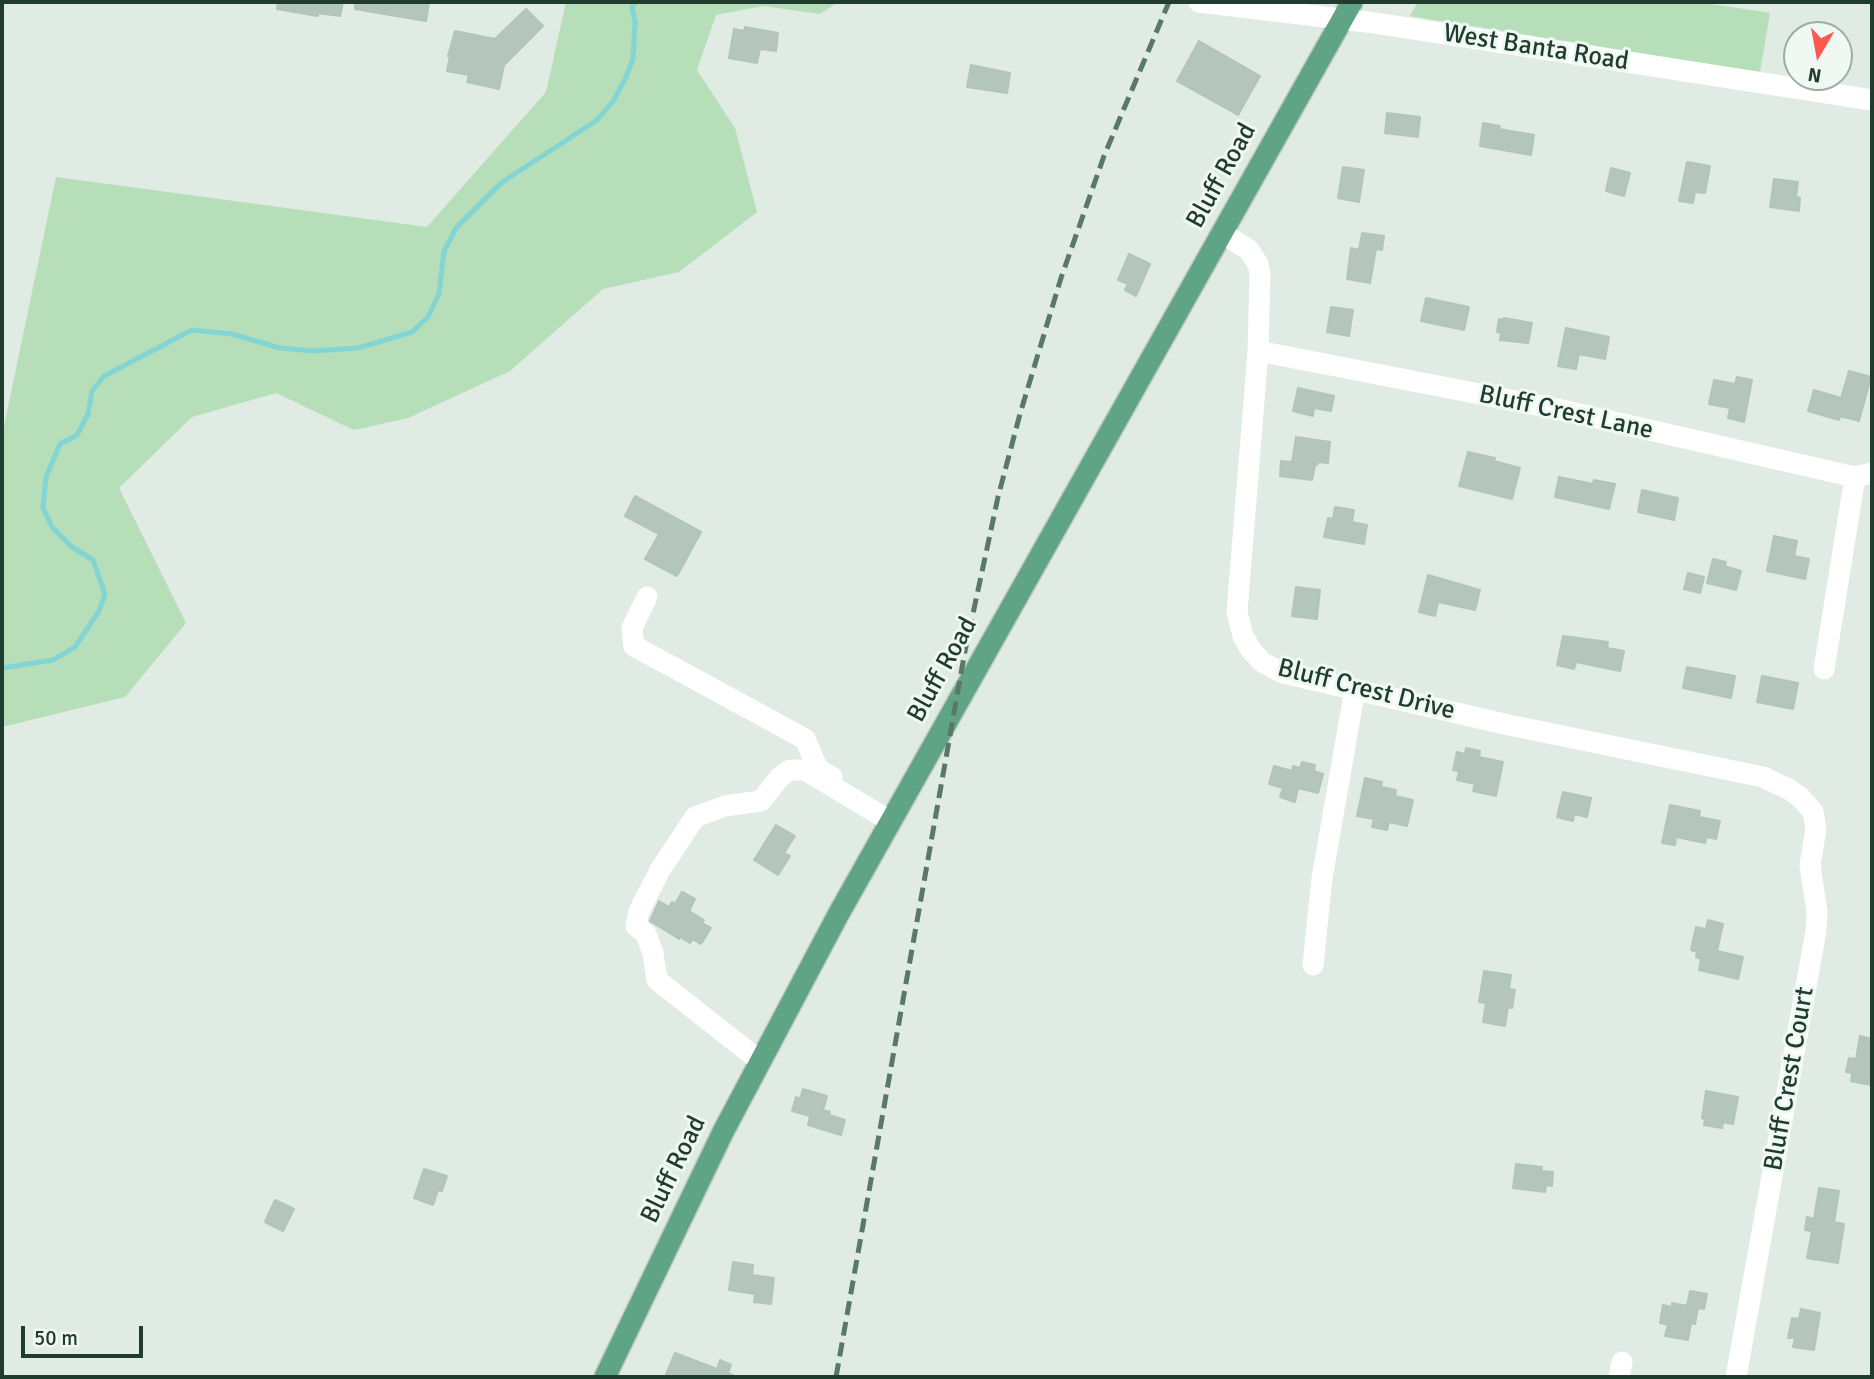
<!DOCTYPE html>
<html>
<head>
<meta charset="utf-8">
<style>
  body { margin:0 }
  #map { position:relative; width:1874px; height:1379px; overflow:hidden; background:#dfebe3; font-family:Signika,sans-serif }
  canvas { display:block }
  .frame { position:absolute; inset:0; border:4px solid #1f3c2f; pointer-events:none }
  .north { position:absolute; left:1783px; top:21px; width:70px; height:70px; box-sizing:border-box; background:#eff8f2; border:2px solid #9cada4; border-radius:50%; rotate:190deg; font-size:19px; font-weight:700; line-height:28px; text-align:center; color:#1f3c2f }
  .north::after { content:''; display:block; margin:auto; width:24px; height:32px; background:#fc584c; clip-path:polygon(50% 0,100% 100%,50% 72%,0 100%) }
  .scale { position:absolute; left:21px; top:1326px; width:122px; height:32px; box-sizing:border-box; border:4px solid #1f3c2f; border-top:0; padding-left:9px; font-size:21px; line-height:24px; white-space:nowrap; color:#1f3c2f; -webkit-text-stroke:5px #eff8f2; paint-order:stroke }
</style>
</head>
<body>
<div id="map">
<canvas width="1874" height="1379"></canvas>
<div class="frame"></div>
<div class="north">N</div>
<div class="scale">50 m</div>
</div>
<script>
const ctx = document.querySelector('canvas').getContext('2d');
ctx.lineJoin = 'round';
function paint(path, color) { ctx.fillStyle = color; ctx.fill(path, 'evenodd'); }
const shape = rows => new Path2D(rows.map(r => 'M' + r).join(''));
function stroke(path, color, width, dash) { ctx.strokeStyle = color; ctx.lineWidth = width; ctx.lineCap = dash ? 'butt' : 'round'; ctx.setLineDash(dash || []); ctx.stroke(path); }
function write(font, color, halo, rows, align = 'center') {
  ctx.font = font + ' Signika,sans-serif'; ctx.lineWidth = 6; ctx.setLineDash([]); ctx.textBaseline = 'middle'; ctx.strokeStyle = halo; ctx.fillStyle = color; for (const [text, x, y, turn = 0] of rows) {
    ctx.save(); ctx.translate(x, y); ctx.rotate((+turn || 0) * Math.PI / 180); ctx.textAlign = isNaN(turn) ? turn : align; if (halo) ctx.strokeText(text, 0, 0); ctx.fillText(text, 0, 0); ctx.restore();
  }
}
const green = shape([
  [566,2,838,2,820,14,763,6,716,15,697,70,735,128,757,212,679,272,603,289,510,371,408,418,354,430,276,393,192,417,119,488,186,623,125,697,2,727,2,436,56,177,427,227,546,92],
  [1418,2,1698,2,1770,13,1760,72,1410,16]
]);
const stream = shape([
  [2,668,53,660,75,647,99,611,105,594,93,560,72,547,52,527,43,508,46,477,60,444,77,435,88,414,92,391,104,376,192,330,232,334,280,348,313,351,358,348,412,332,428,317,439,294,444,251,456,228,501,183,597,120,614,100,626,77,633,59,635,22,632,7,636,2]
]);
const building = shape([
  [278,2,343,2,340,16,318,13,318,16,277,9,278,2],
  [355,2,429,2,426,21,355,9,355,2],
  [526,9,543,26,504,65,499,89,467,82,469,75,447,71,450,56,448,56,455,31,495,39,526,9],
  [745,27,778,33,776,51,760,49,757,63,729,58,734,29,744,31,745,27],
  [1199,41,1260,76,1238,115,1177,81,1199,41],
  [971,65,1010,73,1007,93,967,87,971,65],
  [1387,113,1420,117,1418,137,1385,133,1387,113],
  [1483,123,1500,126,1499,129,1534,135,1531,155,1480,146,1483,123],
  [1687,162,1710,166,1705,193,1695,192,1693,203,1679,201,1687,162],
  [1343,167,1364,170,1359,202,1338,198,1343,167],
  [1611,168,1630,173,1624,196,1606,191,1611,168],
  [1774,179,1798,182,1796,197,1800,198,1799,211,1770,207,1774,179],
  [1362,233,1384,236,1382,250,1376,249,1370,283,1347,279,1351,248,1359,250,1362,233],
  [1129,254,1150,264,1136,296,1125,290,1128,284,1118,280,1129,254],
  [1426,298,1469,307,1464,330,1421,321,1426,298],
  [1331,307,1353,310,1349,336,1327,332,1331,307],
  [1504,318,1532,323,1528,343,1500,340,1501,333,1497,332,1499,319,1503,320,1504,318],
  [1566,328,1609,337,1605,359,1579,354,1576,369,1558,366,1566,328],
  [1849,371,1871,377,1859,421,1840,416,1839,420,1808,411,1814,390,1841,398,1849,371],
  [1737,377,1752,380,1744,422,1728,418,1730,408,1709,404,1714,380,1735,384,1737,377],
  [1298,388,1334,396,1331,411,1314,408,1313,416,1293,411,1298,388],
  [1296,437,1330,442,1328,463,1318,462,1317,465,1315,465,1312,480,1280,476,1281,461,1292,462,1296,437],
  [1468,452,1495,458,1494,461,1520,468,1512,499,1459,486,1468,452],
  [1559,477,1593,484,1594,480,1615,484,1609,509,1555,497,1559,477],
  [1642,490,1678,498,1674,520,1638,512,1642,490],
  [635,496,701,532,677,576,645,559,659,534,625,516,635,496],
  [1335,507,1354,510,1352,522,1367,525,1364,544,1324,537,1328,518,1333,519,1335,507],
  [1774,536,1797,541,1794,556,1809,559,1805,579,1767,571,1774,536],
  [1713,559,1726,562,1724,566,1741,571,1736,590,1707,583,1713,559],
  [1688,573,1704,577,1700,593,1684,589,1688,573],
  [1428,575,1480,590,1475,610,1438,602,1435,616,1419,612,1428,575],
  [1296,587,1320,590,1317,619,1292,616,1296,587],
  [1563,636,1608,642,1607,648,1624,651,1620,671,1576,662,1574,669,1557,665,1563,636],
  [1687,667,1735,676,1731,698,1683,688,1687,667],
  [1762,676,1798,683,1793,709,1757,702,1762,676],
  [1466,748,1480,751,1479,757,1503,762,1496,796,1473,791,1475,784,1457,780,1459,771,1453,770,1457,752,1465,754,1466,748],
  [1302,762,1315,765,1314,771,1323,774,1318,793,1298,788,1295,802,1280,797,1283,788,1269,784,1274,766,1292,771,1293,766,1300,768,1302,762],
  [1365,778,1382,782,1381,787,1396,790,1395,796,1413,800,1407,826,1389,822,1387,830,1372,827,1374,819,1357,816,1365,778],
  [1563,792,1591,798,1587,817,1574,814,1573,821,1557,817,1563,792],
  [1670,805,1700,811,1699,817,1720,821,1716,839,1707,837,1705,843,1676,837,1675,845,1662,843,1670,805],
  [776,825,795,836,784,853,790,856,778,875,754,860,776,825],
  [682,892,695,899,689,911,704,920,702,923,711,928,701,944,692,939,690,943,680,937,679,939,650,921,659,901,669,907,672,902,675,904,682,892],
  [1708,920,1723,924,1717,951,1743,957,1738,979,1699,970,1701,959,1696,957,1697,952,1691,950,1696,927,1706,929,1708,920],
  [1484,971,1511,975,1509,989,1515,990,1512,1008,1508,1007,1505,1026,1483,1022,1486,1003,1479,1002,1484,971],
  [1860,1036,1872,1039,1871,1085,1851,1081,1852,1073,1846,1072,1849,1058,1856,1059,1860,1036],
  [803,1089,827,1096,823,1110,830,1112,829,1115,845,1120,841,1135,808,1125,810,1116,792,1111,796,1097,800,1099,803,1089],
  [1706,1091,1738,1097,1733,1124,1723,1122,1722,1128,1704,1125,1705,1119,1702,1118,1706,1091],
  [1516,1164,1542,1167,1541,1171,1553,1172,1552,1186,1546,1185,1545,1192,1513,1188,1516,1164],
  [424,1169,447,1176,442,1191,438,1190,433,1205,414,1198,424,1169],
  [1819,1188,1839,1191,1834,1222,1844,1224,1838,1263,1807,1258,1812,1231,1805,1230,1807,1217,1814,1219,1819,1188],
  [275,1200,294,1209,283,1231,265,1222,275,1200],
  [733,1262,753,1265,752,1275,774,1278,771,1304,754,1302,755,1294,729,1290,733,1262],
  [1690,1291,1707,1294,1704,1309,1698,1308,1695,1324,1691,1323,1688,1340,1665,1336,1668,1325,1660,1323,1663,1305,1672,1307,1672,1303,1687,1306,1690,1291],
  [1801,1309,1820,1313,1814,1350,1793,1347,1795,1338,1788,1338,1792,1318,1799,1319,1801,1309],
  [675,1353,717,1369,720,1360,731,1365,728,1373,736,1377,665,1377,675,1353]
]);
const minor = shape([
  [1199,2,1375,23,1872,100],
  [1222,233,1249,250,1258,264,1260,274,1258,351,1237,612,1243,636,1251,650,1262,662,1283,673,1509,725,1763,777,1790,790,1801,798,1813,812,1816,829,1810,865,1817,912,1816,931,1736,1377],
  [1258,351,1562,410,1855,477,1872,473],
  [647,597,632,628,634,646,805,739,818,769,832,777],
  [1824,669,1855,477],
  [1313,965,1322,878,1355,689],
  [760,1061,657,980,653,953,646,934,636,926,639,911,660,870,695,817,725,806,761,801,780,777,790,770,805,770,890,821],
  [1619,1377,1622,1362]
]);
const major = shape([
  [605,1377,723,1132,838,915,1352,2]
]);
const rail = shape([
  [836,1377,965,651,998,497,1020,414,1061,278,1104,156,1169,2]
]);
const streetNames = [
  ["West Banta Road",1536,48,9],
  ["Bluff Road",1222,176,-61],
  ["Bluff Crest Lane",1566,413,12],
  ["Bluff Road",943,670,-61],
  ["Bluff Crest Drive",1366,690,14],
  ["Bluff Crest Court",1790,1079,-80],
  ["Bluff Road",674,1170,-64]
];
paint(green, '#b5deb9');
stroke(stream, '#82d5d3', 5);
paint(building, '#b4c6bc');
stroke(building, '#b1c5b9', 2);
stroke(major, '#c0c8c5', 24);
stroke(minor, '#fff', 21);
stroke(major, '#60a486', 21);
stroke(rail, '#59786a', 5, [14, 7]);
write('26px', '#1f3c2f', '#eff8f2', streetNames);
</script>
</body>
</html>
